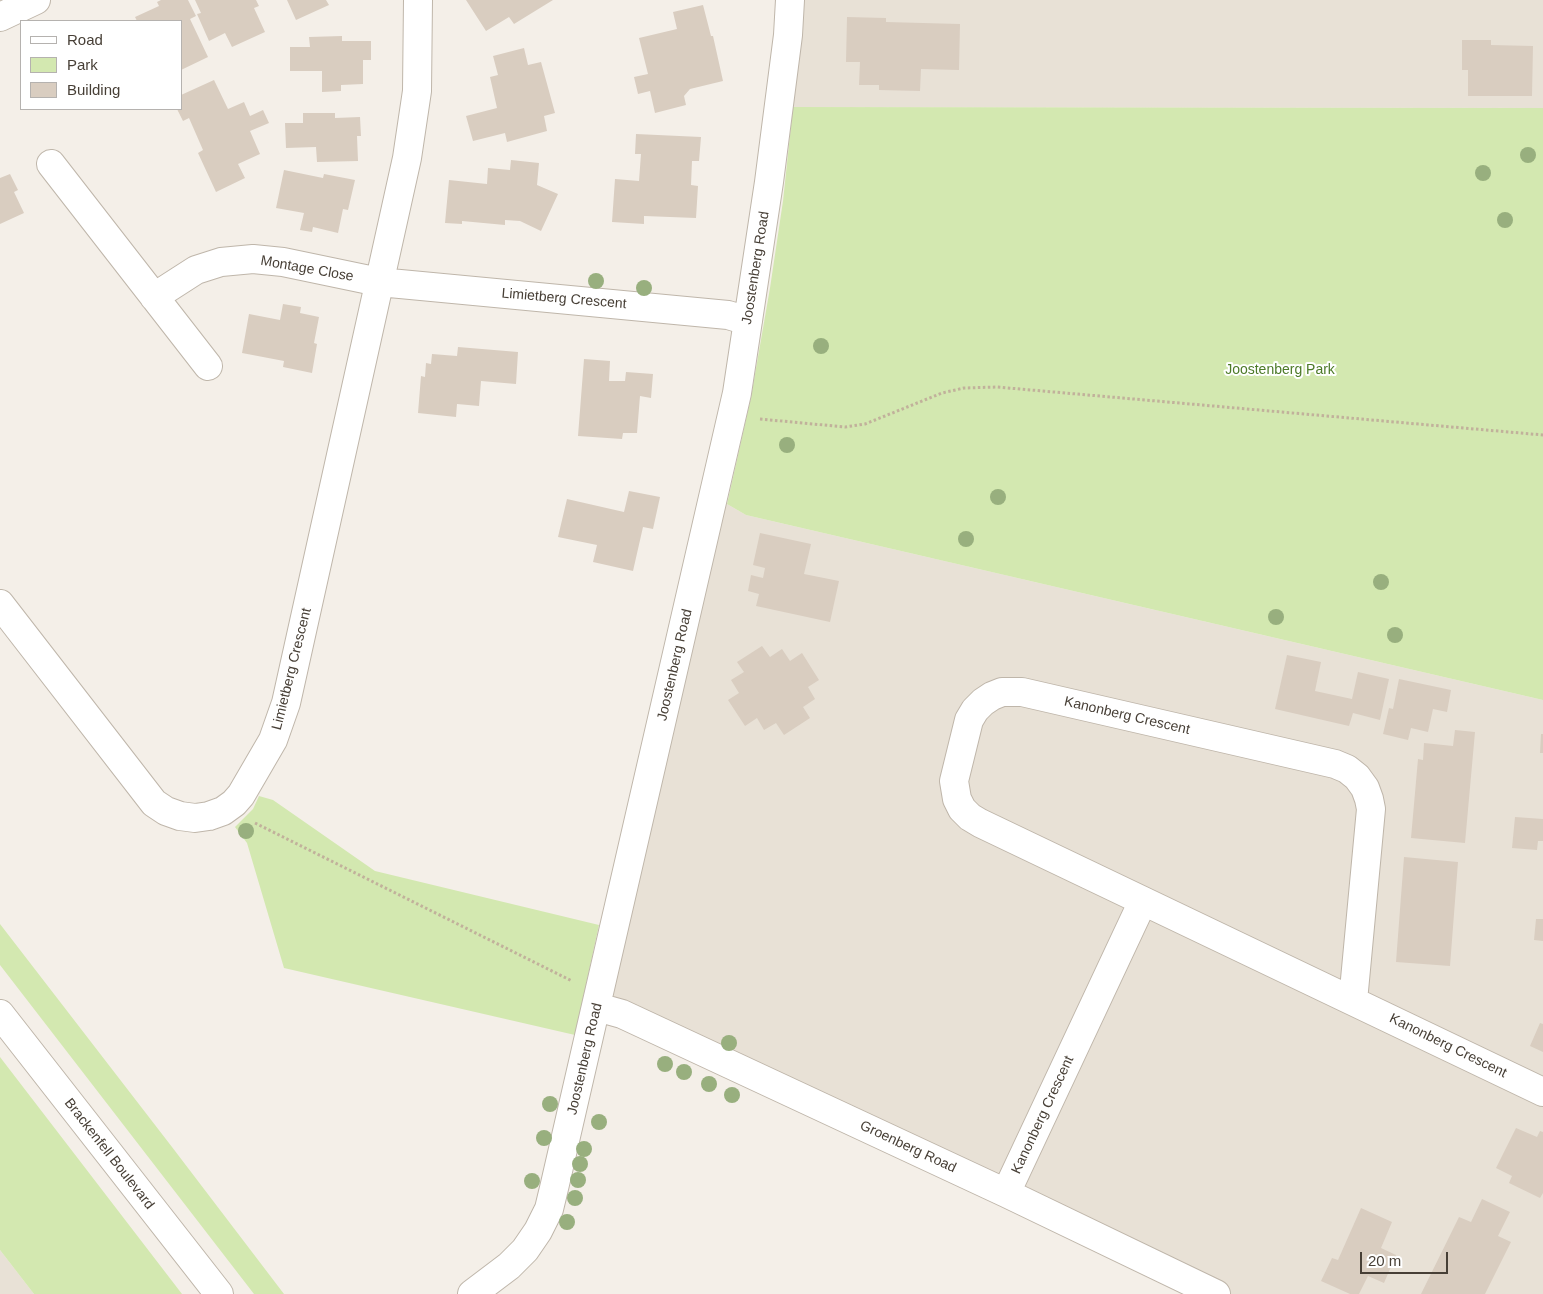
<!DOCTYPE html>
<html>
<head>
<meta charset="utf-8">
<style>
  body { margin:0 }
  #map { position:relative; width:1543px; height:1294px; overflow:hidden; background:#f4efe8; font-family:Arial,sans-serif }
  canvas { display:block }
  .legend { position:absolute; left:20px; top:20px; width:162px; height:90px; box-sizing:border-box; background:#fff; border:1px solid #b5b2af; margin:0; padding:6px 9px; list-style:none; font-size:15px; color:#473f36 }
  .legend li { display:flex; align-items:center; gap:10px; height:25px }
  .legend b { width:25px; border:1px solid #b5b2af }
  .scale { position:absolute; left:1360px; top:1252px; width:88px; height:22px; box-sizing:border-box; border:2px solid #473f36; border-top:0; padding-left:6px; font-size:15px; line-height:18px; white-space:nowrap; color:#473f36; -webkit-text-stroke:4px #fff; paint-order:stroke }
</style>
</head>
<body>
<div id="map">
<canvas width="1543" height="1294"></canvas>
<ul class="legend">
<li><b style="height:6px;background:#fff"></b>Road</li>
<li><b style="height:14px;background:#d3e8b0"></b>Park</li>
<li><b style="height:14px;background:#d9cdc0"></b>Building</li>
</ul>
<div class="scale">20 m</div>
</div>
<script>
const ctx = document.querySelector('canvas').getContext('2d');
ctx.lineJoin = 'round';
function paint(path, color) { ctx.fillStyle = color; ctx.fill(path, 'evenodd'); }
const shape = rows => new Path2D(rows.map(r => 'M' + r).join(''));
function stroke(path, color, width, dash) { ctx.strokeStyle = color; ctx.lineWidth = width; ctx.lineCap = dash ? 'butt' : 'round'; ctx.setLineDash(dash || []); ctx.stroke(path); }
function write(font, color, halo, rows, align = 'center') {
  ctx.font = font + ' Arial,sans-serif'; ctx.lineWidth = 4; ctx.setLineDash([]); ctx.textBaseline = 'middle'; ctx.strokeStyle = halo; ctx.fillStyle = color; for (const [text, x, y, turn = 0] of rows) {
    ctx.save(); ctx.translate(x, y); ctx.rotate((+turn || 0) * Math.PI / 180); ctx.textAlign = isNaN(turn) ? turn : align; if (halo) ctx.strokeText(text, 0, 0); ctx.fillText(text, 0, 0); ctx.restore();
  }
}
const residential = shape([
  [789,0,1543,0,1543,108,777,107],
  [714,501,727,504,746,515,1543,700,1543,1294,1216,1294,599,1006],
  [0,1250,34,1294,0,1294]
]);
const green = shape([
  [793,107,1543,108,1543,700,746,515,727,504,751,397,770,288,783,201],
  [259,796,273,800,375,871,599,925,575,1035,284,968,247,843,235,827,253,809],
  [0,924,172,1147,284,1294,254,1294,0,965],
  [0,1057,182,1294,34,1294,0,1250]
]);
const building = shape([
  [161,0,188,0,196,16,190,19,208,57,181,70,181,21,137,21,135,17,159,6,157,2],
  [195,0,256,0,259,6,254,8,265,32,232,47,225,33,209,41,197,14,201,13],
  [287,0,326,0,329,5,296,20],
  [466,0,553,0,514,24,509,17,486,31],
  [703,5,711,36,713,36,723,81,690,89,684,96,686,105,655,113,650,91,638,94,634,77,648,74,639,38,677,29,673,12],
  [847,17,886,18,886,22,960,24,959,70,921,69,920,91,879,90,879,85,859,85,860,62,846,62],
  [342,36,342,41,371,41,371,60,363,60,363,84,341,85,341,91,322,92,322,71,290,71,290,47,310,47,309,37],
  [1462,40,1491,40,1491,45,1533,46,1532,96,1468,96,1468,70,1462,70],
  [524,48,528,65,541,62,555,113,544,116,547,131,507,142,505,133,473,141,466,116,497,108,490,77,498,75,493,56],
  [214,80,228,109,244,102,250,116,263,110,269,123,250,131,260,154,238,164,245,178,216,192,198,153,203,150,189,118,183,121,177,109,181,109,181,95],
  [303,113,335,113,335,118,360,117,361,136,357,136,358,161,317,162,316,147,286,148,285,123,303,123],
  [636,134,701,137,699,161,692,161,691,185,698,186,696,218,644,216,644,224,612,222,615,179,639,181,641,154,635,154],
  [511,160,539,163,537,185,558,194,541,231,520,221,505,220,505,225,462,221,462,224,445,223,449,180,487,184,488,168,510,170],
  [284,170,323,178,324,174,355,180,348,210,343,209,338,233,313,227,312,232,300,230,304,213,276,208],
  [10,174,18,190,14,192,24,213,0,224,0,178],
  [283,304,301,307,300,313,319,317,314,343,317,344,312,373,283,367,284,361,242,353,249,314,280,320],
  [458,347,518,352,516,384,481,381,479,406,457,404,456,417,418,413,421,376,425,377,426,363,431,364,432,354,457,356],
  [584,359,610,361,609,381,625,381,626,372,653,374,651,398,640,396,637,433,623,433,622,439,578,436],
  [629,491,660,497,653,529,643,527,633,571,593,562,597,545,558,537,567,499,624,512],
  [760,533,811,544,804,574,839,581,830,622,756,606,759,594,748,591,751,575,763,578,765,568,753,565],
  [762,646,770,657,782,649,790,661,802,653,819,680,808,687,815,699,803,707,810,718,784,735,776,723,764,730,757,718,745,726,728,700,739,693,731,680,744,672,737,662],
  [1287,655,1321,662,1315,691,1352,699,1358,672,1389,679,1380,720,1353,713,1349,726,1275,709],
  [1399,679,1451,690,1447,712,1433,709,1428,732,1411,728,1408,740,1383,734,1389,708,1393,709],
  [1455,730,1475,732,1465,843,1411,838,1418,759,1423,760,1424,743,1453,746],
  [1541,734,1543,734,1543,753,1540,753],
  [1515,817,1543,819,1543,841,1538,841,1537,850,1512,848],
  [1404,857,1458,862,1450,966,1396,962],
  [1536,919,1543,919,1543,941,1534,940],
  [1540,1023,1543,1024,1543,1052,1530,1046],
  [1516,1128,1537,1137,1540,1131,1543,1132,1543,1193,1540,1198,1509,1183,1512,1176,1496,1168],
  [1482,1199,1510,1212,1498,1236,1511,1242,1485,1294,1421,1294,1459,1217,1471,1222],
  [1361,1208,1392,1222,1381,1248,1396,1255,1384,1283,1368,1276,1359,1294,1350,1294,1321,1281,1332,1258,1338,1260]
]);
const path = shape([
  [760,419,845,427,865,424,942,393,964,388,997,387,1543,435],
  [255,823,572,981]
]);
const minor = shape([
  [0,17,36,0],
  [51,164,208,366],
  [154,297,196,270,221,262,253,259,283,262,379,282,728,315,748,321],
  [0,604,154,803,166,811,180,816,195,818,209,816,223,811,234,803,241,795,273,740,286,703,407,158,417,91,418,0],
  [1353,1001,1371,809,1369,799,1365,788,1357,777,1347,769,1335,764,1022,692,1002,692,992,696,983,702,975,710,969,720,954,781,957,799,962,809,970,817,980,823,1543,1092],
  [597,1007,622,1014,1006,1193,1216,1294],
  [1006,1193,1143,901],
  [472,1294,509,1266,525,1250,538,1231,549,1209,555,1184,737,393,769,182,788,35,790,0]
]);
const tertiary = shape([
  [0,1014,219,1294]
]);
const trees = [
  [1528,155],
  [1483,173],
  [1505,220],
  [596,281],
  [644,288],
  [821,346],
  [787,445],
  [998,497],
  [966,539],
  [1381,582],
  [1276,617],
  [1395,635],
  [246,831],
  [729,1043],
  [665,1064],
  [684,1072],
  [709,1084],
  [732,1095],
  [550,1104],
  [599,1122],
  [544,1138],
  [584,1149],
  [580,1164],
  [578,1180],
  [532,1181],
  [575,1198],
  [567,1222]
];
const streetNames = [
  ["Joostenberg Road",756,268,-81],
  ["Montage Close",307,269,10],
  ["Limietberg Crescent",564,299,5],
  ["Joostenberg Road",675,665,-77],
  ["Limietberg Crescent",292,669,-76],
  ["Kanonberg Crescent",1127,716,13],
  ["Kanonberg Crescent",1448,1046,26],
  ["Joostenberg Road",585,1059,-77],
  ["Kanonberg Crescent",1043,1115,-65],
  ["Groenberg Road",908,1147,25],
  ["Brackenfell Boulevard",109,1154,52]
];
const parkNames = [
  ["Joostenberg Park",1280,370]
];
paint(residential, '#e8e1d6');
paint(green, '#d3e8b0');
paint(building, '#d9cdc0');
stroke(minor, '#bfb6aa', 30);
stroke(tertiary, '#bfb6aa', 30);
stroke(path, '#c1b19b', 3, [2.5, 2.5]);
stroke(minor, '#fff', 28);
stroke(tertiary, '#fff', 28);
ctx.fillStyle = '#98af7e';
for (const [x, y] of trees) { ctx.beginPath(); ctx.arc(x, y, 8, 0, 2 * Math.PI); ctx.fill(); }
write('14px', '#473f36', '#fff', streetNames);
write('14px', '#4c7a28', '#fff', parkNames);
</script>
</body>
</html>
